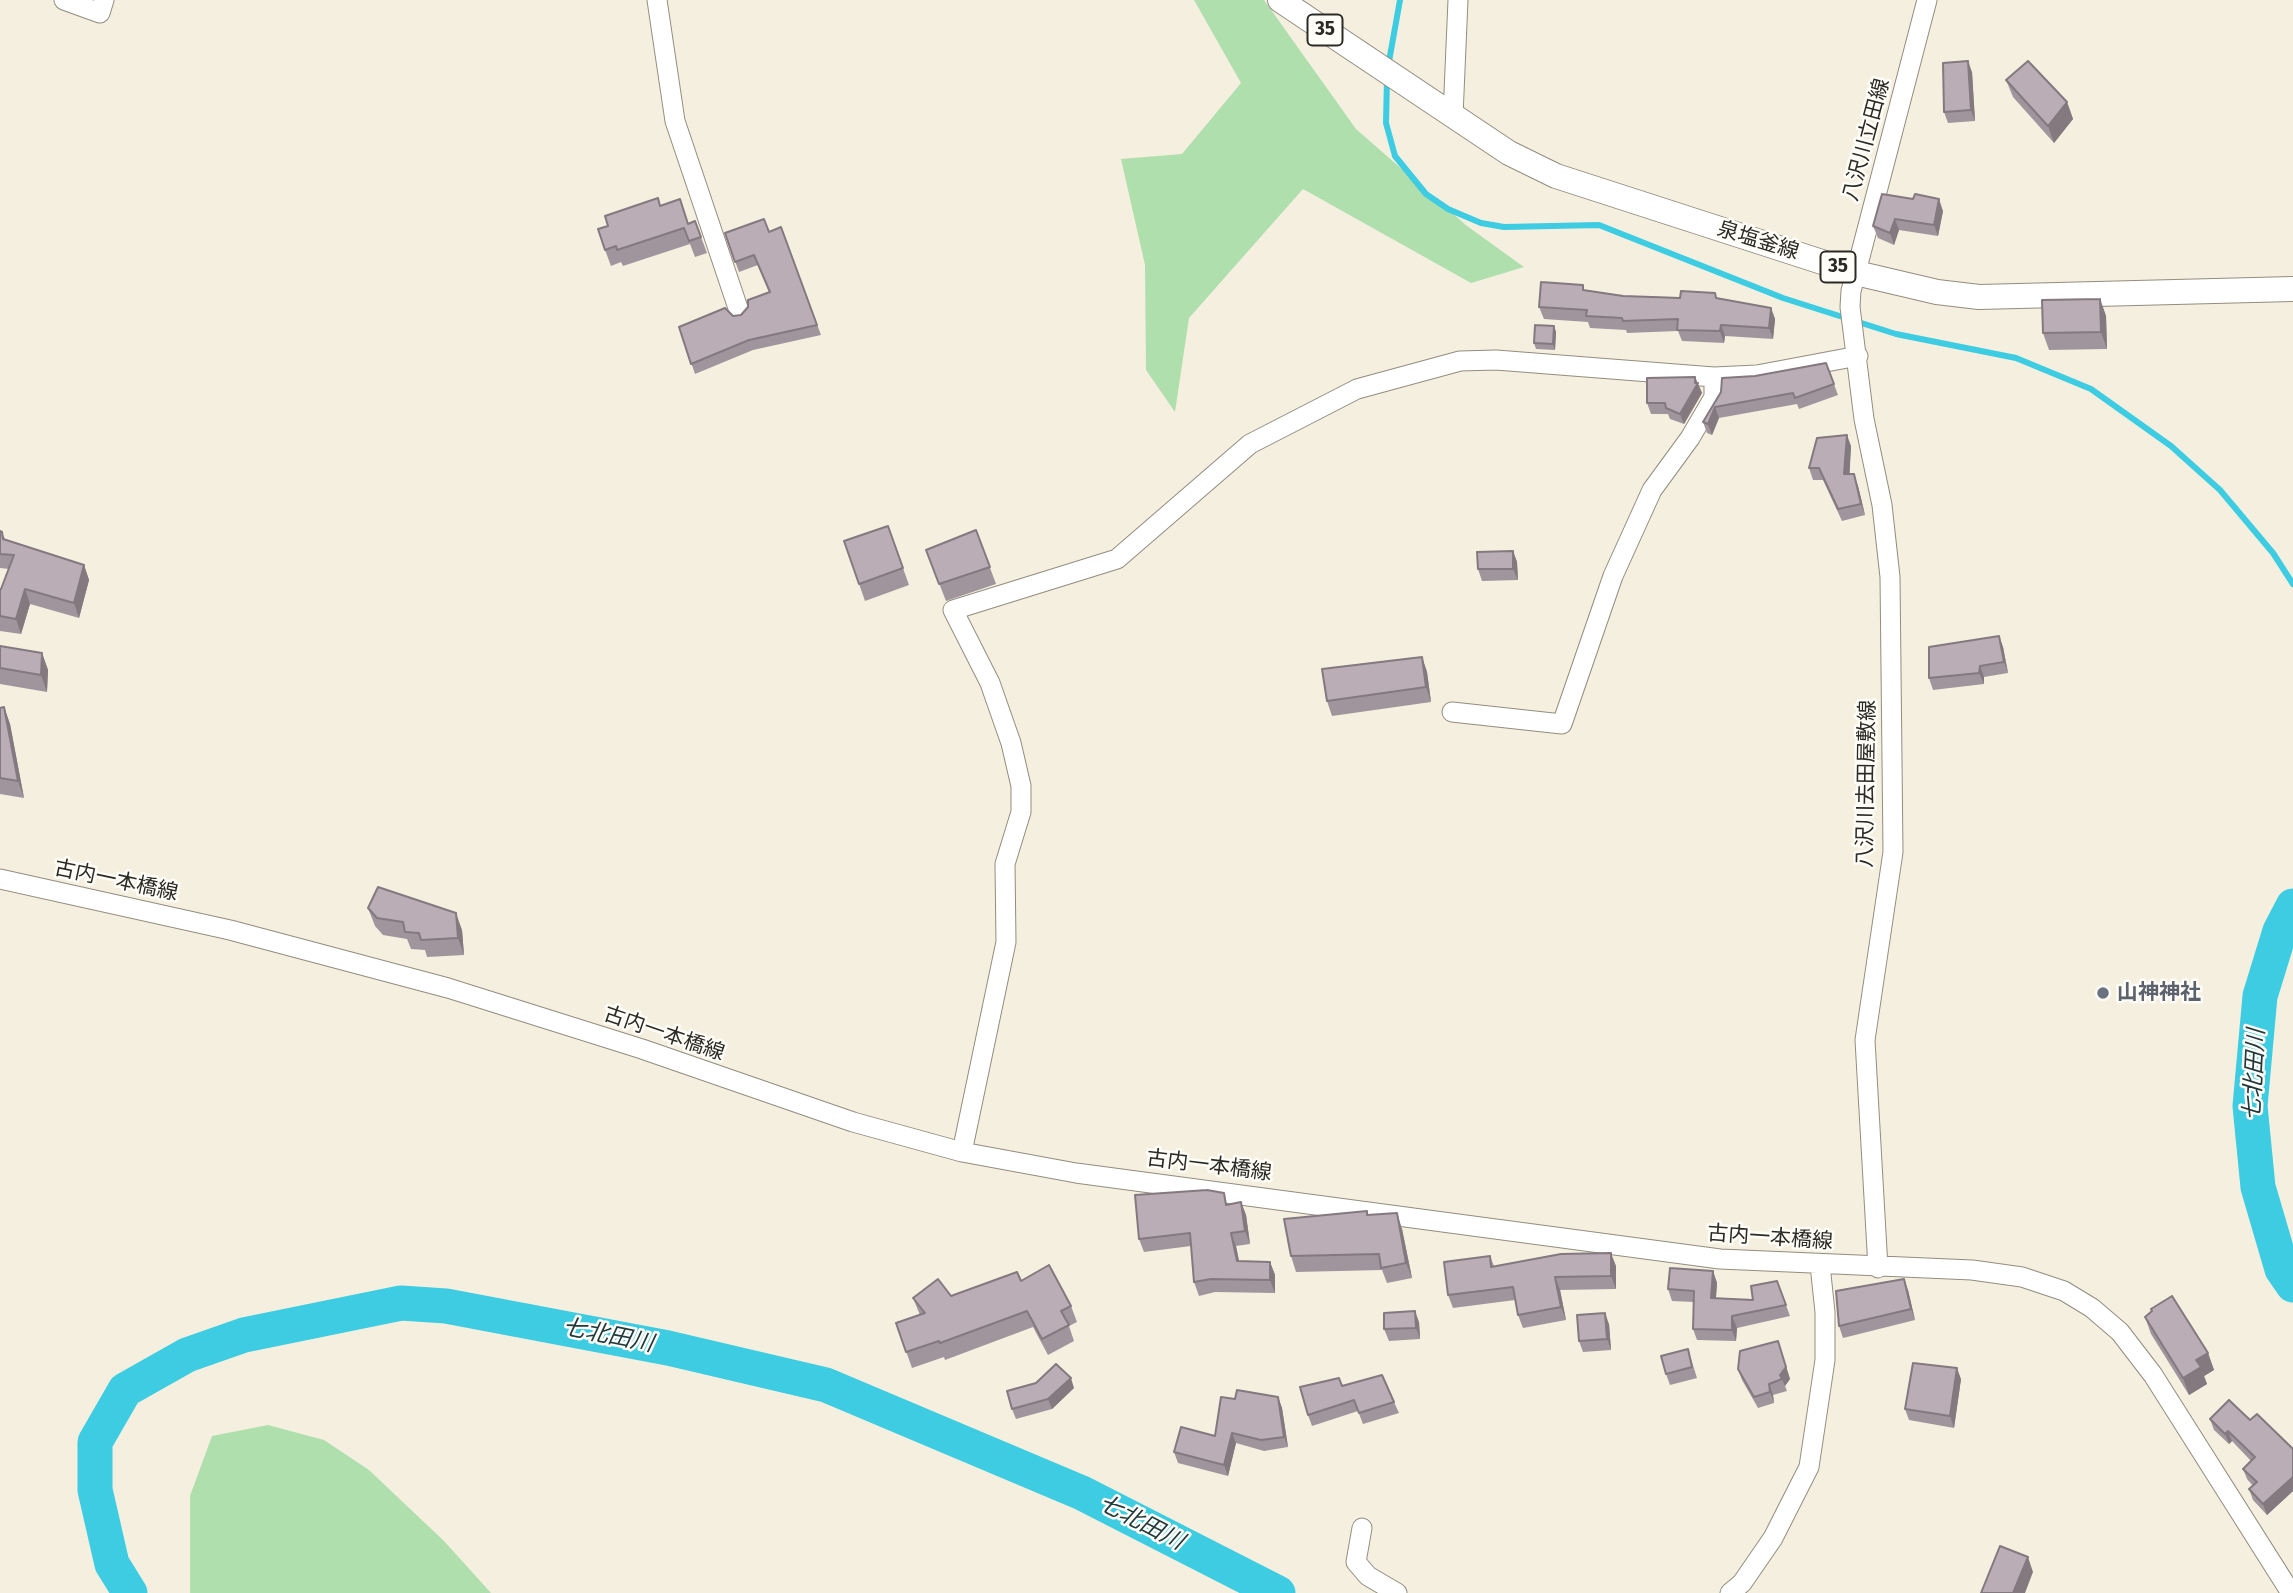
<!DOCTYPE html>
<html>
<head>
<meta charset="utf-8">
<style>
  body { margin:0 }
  canvas { display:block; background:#f5efe0 }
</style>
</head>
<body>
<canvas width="2293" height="1593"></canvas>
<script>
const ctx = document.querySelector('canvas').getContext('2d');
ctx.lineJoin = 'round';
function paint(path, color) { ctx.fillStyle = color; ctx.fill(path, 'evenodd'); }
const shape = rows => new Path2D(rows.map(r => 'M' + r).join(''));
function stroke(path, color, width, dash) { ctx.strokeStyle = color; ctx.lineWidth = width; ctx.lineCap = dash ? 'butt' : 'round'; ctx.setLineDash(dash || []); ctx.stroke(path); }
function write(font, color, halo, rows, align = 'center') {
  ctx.font = font + ' "Fira Sans","Noto Sans JP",sans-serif'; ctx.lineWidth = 5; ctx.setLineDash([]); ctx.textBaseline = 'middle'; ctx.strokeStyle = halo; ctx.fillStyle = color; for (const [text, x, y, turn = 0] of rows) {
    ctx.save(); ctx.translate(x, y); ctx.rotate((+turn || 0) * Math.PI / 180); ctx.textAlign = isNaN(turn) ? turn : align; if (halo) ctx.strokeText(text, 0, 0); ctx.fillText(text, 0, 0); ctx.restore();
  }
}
const green = shape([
  [1194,0,1264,0,1356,129,1467,226,1524,267,1471,283,1303,189,1189,318,1175,412,1146,370,1145,265,1121,159,1182,154,1241,83],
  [268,1425,324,1440,369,1470,444,1541,491,1593,190,1593,190,1496,212,1436]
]);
const stream = shape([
  [1388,67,1400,0],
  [1387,78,1386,123,1395,156,1426,194,1448,209,1481,223,1504,227,1599,225,1783,298,1896,334,2016,358,2091,389,2171,446,2220,490,2273,553,2293,584]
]);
const river = shape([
  [2293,906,2280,931,2260,996,2250,1106,2258,1187,2282,1269,2293,1285],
  [130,1593,112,1564,95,1490,95,1442,125,1390,187,1355,244,1335,401,1303,446,1306,668,1348,826,1385,1082,1493,1278,1593]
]);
const minor = shape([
  [64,0,100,13,104,0],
  [657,0,675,121,740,314],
  [1453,116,1458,0],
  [1452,712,1562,724,1613,576,1652,490,1690,438,1714,397,1714,377],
  [0,879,230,930,448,988,642,1049,853,1122,962,1152,1076,1173,1720,1259,1972,1270,2022,1277,2064,1291,2092,1308,2120,1332,2153,1375,2291,1593],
  [962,1152,1006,942,1005,864,1021,812,1021,786,1011,743,990,683,953,610,1117,559,1250,444,1357,389,1460,361,1496,360,1714,377,1757,375,1858,356],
  [1878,1268,1865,1040,1893,852,1890,577,1882,505,1864,419,1850,307,1851,291,1927,0],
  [1362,1528,1356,1562,1368,1576,1397,1593],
  [1730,1593,1742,1583,1773,1538,1809,1467,1825,1360,1825,1312,1820,1265]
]);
const major = shape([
  [1280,0,1509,153,1556,176,1856,273,1937,292,1979,297,2293,289]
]);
const wall = shape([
  [1972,72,1975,121,1948,123,1944,112],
  [2006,80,2067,102,2073,119,2054,143,2013,97],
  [1882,194,1943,211,1938,236,1899,230,1894,245,1878,238,1873,226],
  [660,205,688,224,695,221,707,253,695,257,690,244,623,266,621,262,611,266,605,250],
  [781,227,821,335,753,350,695,374,679,327,733,316,741,315,769,292,758,265,739,272,725,233,769,232],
  [1585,290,1623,296,1717,298,1771,308,1775,319,1773,339,1725,336,1724,343,1682,341,1678,331,1627,333,1626,330,1590,328,1588,322,1544,319,1539,307],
  [2100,299,2106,316,2107,349,2049,350,2043,333],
  [1554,326,1556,332,1555,350,1536,349,1534,343],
  [1826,363,1838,395,1799,409,1797,404,1719,418,1712,435,1707,433,1703,422,1721,392,1755,376],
  [1695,377,1702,393,1684,424,1670,419,1668,414,1651,414,1647,403],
  [1851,446,1849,474,1858,486,1865,515,1842,521,1823,480,1813,480,1809,468],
  [888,526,909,585,865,601,844,541],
  [976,530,996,584,946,601,926,550],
  [0,531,2,532,5,539,84,565,89,580,79,618,30,604,21,634,0,631,0,589,1,589,9,569,0,568],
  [1513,551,1517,562,1518,580,1482,581,1478,569],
  [1999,636,2003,647,2008,673,1984,677,1984,684,1933,690,1929,678],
  [0,646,42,653,48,670,47,692,0,684],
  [1422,657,1427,672,1431,702,1332,716,1327,701],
  [4,707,10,724,24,798,0,794,0,708],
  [368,908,462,930,464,955,427,957,425,950,411,949,407,939,383,935,375,926],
  [1241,1202,1246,1215,1250,1244,1236,1246,1239,1262,1270,1262,1275,1275,1275,1293,1215,1292,1199,1296,1194,1282,1191,1246,1144,1252,1139,1239,1228,1204],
  [1367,1211,1368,1215,1402,1229,1412,1278,1387,1283,1382,1270,1296,1272,1291,1256],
  [1490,1256,1494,1266,1616,1266,1616,1289,1560,1290,1566,1320,1523,1328,1518,1315,1515,1300,1453,1308,1448,1295],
  [1713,1271,1717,1283,1716,1298,1753,1300,1777,1281,1790,1316,1737,1328,1736,1341,1697,1340,1693,1329,1694,1302,1672,1301,1668,1289],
  [1021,1281,1071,1306,1077,1322,1069,1326,1074,1341,1048,1355,1033,1327,945,1360,944,1357,912,1368,896,1323,920,1315,913,1298,951,1296],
  [1908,1290,1915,1320,1843,1338,1839,1326],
  [2151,1309,2208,1353,2214,1370,2204,1376,2207,1384,2189,1395,2151,1334,2145,1317,2152,1312],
  [1419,1322,1420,1339,1389,1341,1384,1329],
  [1609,1324,1611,1350,1583,1352,1579,1341],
  [1778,1341,1790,1379,1785,1386,1787,1391,1773,1395,1774,1403,1758,1408,1742,1380,1738,1369],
  [1688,1349,1697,1378,1670,1385,1666,1374],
  [1961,1379,1954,1428,1909,1420,1905,1409],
  [1342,1386,1394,1402,1399,1413,1363,1424,1358,1411,1312,1426,1308,1415],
  [1074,1388,1052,1409,1016,1419,1012,1409],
  [1278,1397,1282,1408,1288,1447,1264,1451,1236,1443,1228,1476,1178,1463,1174,1452,1215,1436,1235,1399],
  [2210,1419,2250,1420,2293,1449,2293,1491,2267,1515,2253,1500,2249,1489,2253,1486,2247,1479,2243,1469,2251,1461,2232,1441,2229,1444,2214,1430]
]);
const shadedWall = shape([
  [1968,61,1972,72,1975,121,1971,110],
  [2067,102,2073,119,2054,143,2048,126],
  [1939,199,1943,211,1938,236,1934,225],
  [1895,219,1899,230,1894,245,1890,233],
  [2100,299,2106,316,2107,349,2101,332],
  [1771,308,1775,319,1773,339,1769,328],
  [1721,325,1725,336,1724,343,1720,331],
  [1554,326,1556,332,1555,350,1553,344],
  [1695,377,1702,393,1684,424,1680,414,1695,383],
  [1715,407,1719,418,1712,435,1708,424],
  [1847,435,1851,446,1849,486,1844,474],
  [1854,474,1858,486,1865,515,1861,504],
  [1513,551,1517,562,1518,580,1513,569],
  [84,565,89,580,79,618,74,603],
  [25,589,30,604,21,634,16,619],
  [1999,636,2003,647,2008,673,2004,662],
  [42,653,48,670,47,692,41,675],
  [1422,657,1427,672,1431,702,1426,687],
  [1980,666,1984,677,1984,684,1979,673],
  [4,707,10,724,24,798,18,781],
  [456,913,462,930,464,955,458,938],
  [1241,1202,1246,1215,1250,1244,1245,1231],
  [1397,1213,1402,1229,1412,1278,1406,1263],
  [1231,1233,1236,1246,1242,1275,1237,1261],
  [1611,1253,1616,1266,1616,1289,1611,1276],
  [1270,1262,1275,1275,1275,1293,1270,1280],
  [1713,1271,1717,1283,1715,1310,1711,1298],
  [1555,1277,1560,1290,1566,1320,1561,1307],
  [1904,1279,1908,1290,1915,1320,1911,1309],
  [1415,1311,1419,1322,1420,1339,1416,1328],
  [1605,1313,1609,1324,1611,1350,1607,1339],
  [1732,1316,1737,1328,1736,1341,1732,1330],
  [1778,1341,1790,1379,1785,1386,1780,1375],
  [2208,1353,2214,1370,2204,1376,2207,1384,2189,1395,2183,1378,2196,1360],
  [1957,1368,1961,1379,1954,1428,1950,1416],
  [1071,1378,1074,1388,1052,1409,1048,1399],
  [1769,1384,1773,1395,1774,1403,1770,1392],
  [1278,1397,1282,1408,1288,1447,1284,1437],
  [2228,1431,2232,1441,2229,1444,2225,1434],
  [1232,1433,1236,1443,1228,1476,1224,1465],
  [2293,1477,2293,1491,2267,1515,2263,1504],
  [2028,1557,2033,1572,2025,1593,2013,1593]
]);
const building = shape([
  [1968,61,1971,110,1944,112,1943,63,1968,61],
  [2028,61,2067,102,2048,126,2006,80,2028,61],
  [1882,194,1913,199,1915,194,1939,199,1934,225,1895,219,1890,233,1873,226,1882,194],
  [658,198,660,206,680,199,688,224,695,221,701,237,689,241,684,228,617,250,616,246,605,250,598,229,608,226,605,216,658,198],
  [764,219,769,232,781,227,817,325,749,340,691,364,679,327,725,308,733,316,741,315,748,307,748,300,770,292,754,255,735,262,725,233,764,219],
  [1541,282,1583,285,1583,290,1623,296,1680,298,1681,291,1715,293,1716,298,1771,308,1769,328,1721,325,1720,331,1677,330,1678,319,1623,321,1622,318,1586,316,1587,310,1539,307,1541,282],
  [2100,299,2101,332,2043,333,2042,300,2100,299],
  [1535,325,1554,326,1553,344,1534,343,1535,325],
  [1826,363,1834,384,1795,398,1793,393,1715,407,1708,424,1703,422,1721,392,1722,378,1755,376,1826,363],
  [1695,377,1695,383,1698,383,1680,414,1666,408,1665,403,1647,403,1647,378,1695,377],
  [1847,435,1844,474,1854,474,1861,504,1838,509,1819,468,1809,468,1817,438,1847,435],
  [888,526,903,568,859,584,844,541,888,526],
  [976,530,990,567,939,584,926,550,976,530],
  [0,531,2,532,3,539,84,565,74,603,25,589,16,619,0,616,0,589,1,589,14,555,0,554,0,531],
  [1513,551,1513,569,1478,569,1477,552,1513,551],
  [1999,636,2004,662,1980,666,1979,673,1929,678,1929,647,1999,636],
  [0,646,42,653,41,675,0,668,0,646],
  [1422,657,1426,687,1327,701,1322,669,1422,657],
  [4,707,18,781,0,778,0,708,4,707],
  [378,887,456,913,458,938,421,940,419,933,405,932,403,922,377,918,368,908,378,887],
  [1207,1190,1224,1193,1226,1205,1241,1202,1245,1231,1231,1233,1237,1261,1270,1262,1270,1280,1211,1279,1194,1282,1190,1233,1139,1239,1135,1195,1207,1190],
  [1367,1211,1367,1215,1397,1213,1406,1263,1381,1268,1379,1254,1291,1256,1284,1219,1367,1211],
  [1611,1253,1611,1276,1555,1277,1561,1307,1518,1315,1513,1287,1448,1295,1444,1262,1490,1256,1491,1267,1561,1254,1611,1253],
  [1049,1265,1071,1306,1061,1311,1069,1325,1042,1339,1027,1311,940,1343,939,1341,906,1352,896,1323,925,1313,913,1298,938,1279,951,1296,1017,1272,1021,1281,1049,1265],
  [1670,1268,1713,1271,1711,1298,1753,1300,1751,1286,1777,1281,1786,1305,1732,1316,1732,1330,1693,1329,1694,1291,1668,1289,1670,1268],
  [1904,1279,1911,1309,1839,1326,1836,1291,1904,1279],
  [2172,1296,2208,1353,2196,1360,2201,1367,2183,1378,2145,1317,2152,1311,2151,1309,2172,1296],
  [1415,1311,1416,1328,1384,1329,1384,1313,1415,1311],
  [1605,1313,1607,1339,1579,1341,1577,1315,1605,1313],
  [1778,1341,1786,1367,1780,1375,1782,1379,1769,1384,1770,1392,1754,1397,1738,1369,1740,1351,1778,1341],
  [1688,1349,1692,1367,1666,1374,1661,1356,1688,1349],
  [1913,1363,1957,1368,1950,1416,1905,1409,1913,1363],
  [1056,1364,1071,1378,1048,1399,1012,1409,1007,1391,1036,1383,1056,1364],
  [1382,1375,1394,1402,1359,1413,1354,1400,1308,1415,1300,1387,1339,1378,1342,1386,1382,1375],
  [1237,1390,1278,1397,1284,1437,1261,1440,1232,1433,1224,1465,1174,1452,1181,1427,1215,1436,1221,1397,1235,1399,1237,1390],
  [2229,1400,2250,1420,2257,1414,2293,1449,2293,1477,2263,1504,2249,1489,2257,1482,2243,1469,2255,1457,2228,1431,2225,1434,2210,1419,2229,1400],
  [2000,1546,2028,1557,2013,1593,1981,1593,2000,1546]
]);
const markers = [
  [2103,993,7,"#6b7280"]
];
const shields = [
  [1325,30,35],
  [1838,267,35]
];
const shieldNames = [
  ["35",1325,30],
  ["35",1838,267]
];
const streetNames = [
  ["八沢川立田線",1867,140,-75],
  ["泉塩釜線",1758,241,17],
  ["八沢川去田屋敷線",1867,784,-89],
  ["古内一本橋線",116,881,12],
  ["古内一本橋線",664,1034,19],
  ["古内一本橋線",1209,1166,7],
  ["古内一本橋線",1770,1238,4]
];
const worshipNames = [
  ["山神神社",2117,993]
];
const waterNames = [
  ["七北田川",2255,1075,-87],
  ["七北田川",608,1336,11],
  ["七北田川",1141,1523,27]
];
paint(green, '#afdfad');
stroke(stream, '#3dcce1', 6);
stroke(river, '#3dcce1', 35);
stroke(minor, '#928d7f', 21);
stroke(major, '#928d7f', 26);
stroke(minor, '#fff', 19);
stroke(major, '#fff', 24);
paint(wall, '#a1959d');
paint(shadedWall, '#83797f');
paint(building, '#bbadb6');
stroke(building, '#83797f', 2);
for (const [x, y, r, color] of markers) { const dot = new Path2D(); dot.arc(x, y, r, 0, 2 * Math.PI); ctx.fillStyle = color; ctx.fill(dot); stroke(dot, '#fffdf7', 2.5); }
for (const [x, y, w] of shields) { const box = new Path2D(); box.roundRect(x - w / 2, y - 15.5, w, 31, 5); ctx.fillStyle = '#fffdf7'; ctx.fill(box); stroke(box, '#2c2a24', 2); }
write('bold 19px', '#2c2a24', null, shieldNames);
write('21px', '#2c2a24', '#fffdf7', streetNames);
write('bold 21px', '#5b616d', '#fffdf7', worshipNames, 'left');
write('italic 23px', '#21393d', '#fffdf7', waterNames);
</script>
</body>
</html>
